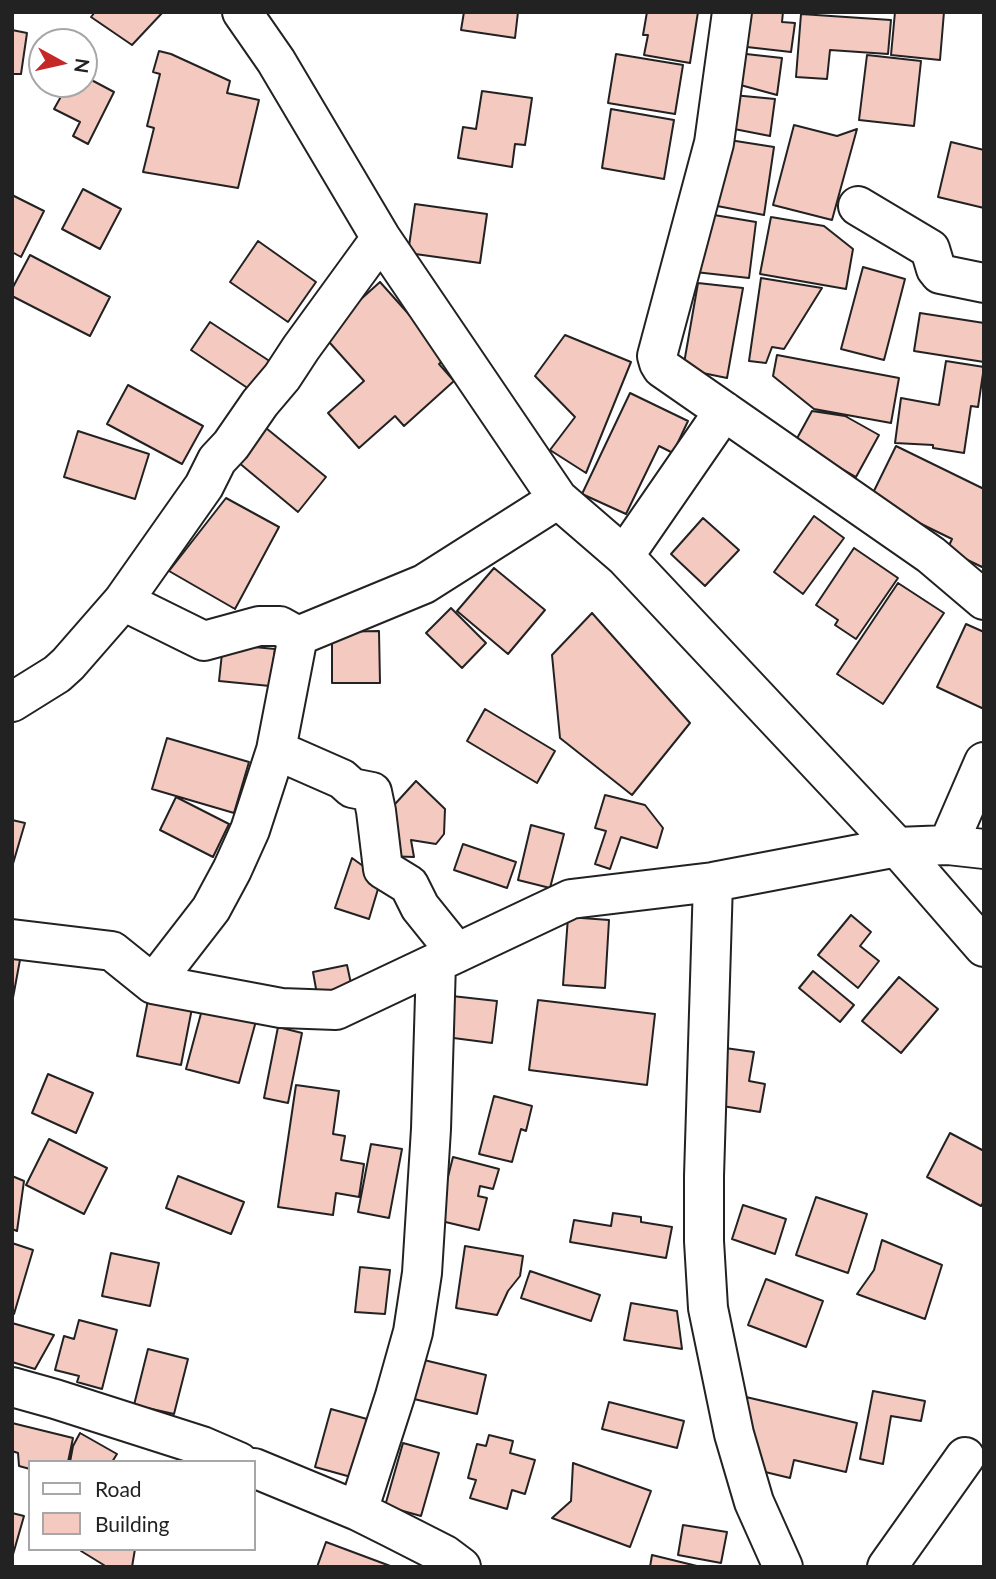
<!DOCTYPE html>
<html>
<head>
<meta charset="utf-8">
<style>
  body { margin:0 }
  #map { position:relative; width:996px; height:1579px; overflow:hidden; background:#fff; font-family:Lato,sans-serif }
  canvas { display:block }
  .frame { position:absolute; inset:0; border:14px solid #222; pointer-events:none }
  .legend { position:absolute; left:28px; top:1460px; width:228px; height:91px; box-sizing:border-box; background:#fff; border:2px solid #a7a7a7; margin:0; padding:9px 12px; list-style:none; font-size:21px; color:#222 }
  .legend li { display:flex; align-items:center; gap:14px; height:35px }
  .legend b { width:35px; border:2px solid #a7a7a7 }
  .north { position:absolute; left:28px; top:28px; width:70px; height:70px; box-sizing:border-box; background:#fff; border:2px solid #a7a7a7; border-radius:50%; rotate:98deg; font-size:19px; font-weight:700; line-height:28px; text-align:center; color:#222 }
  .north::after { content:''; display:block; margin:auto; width:24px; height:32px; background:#c62828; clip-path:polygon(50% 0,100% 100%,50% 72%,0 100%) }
</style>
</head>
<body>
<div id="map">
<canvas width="996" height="1579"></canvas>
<div class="frame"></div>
<ul class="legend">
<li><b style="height:9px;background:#fff"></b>Road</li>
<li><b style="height:19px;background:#f3c9c0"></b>Building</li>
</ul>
<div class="north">N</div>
</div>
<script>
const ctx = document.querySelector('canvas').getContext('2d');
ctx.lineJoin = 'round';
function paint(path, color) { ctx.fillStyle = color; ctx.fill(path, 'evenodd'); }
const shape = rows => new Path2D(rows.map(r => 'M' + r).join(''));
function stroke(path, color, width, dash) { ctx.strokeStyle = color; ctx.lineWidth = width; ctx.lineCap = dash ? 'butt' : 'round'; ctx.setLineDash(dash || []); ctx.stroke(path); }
const building = shape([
  [95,12,163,12,132,45,91,17,95,12],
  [464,12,518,12,515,38,461,30,464,12],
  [647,12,698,12,690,63,644,55,648,35,643,35,647,12],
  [735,12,783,12,782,22,795,23,791,52,738,46,735,12],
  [895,12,944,12,940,60,891,55,895,12],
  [801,14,891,20,888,54,830,50,827,79,796,77,801,14],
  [12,30,27,33,21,74,12,74,12,30],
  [159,51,171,54,230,81,227,93,259,100,238,188,143,172,154,128,147,126,160,74,153,72,159,51],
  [737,53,782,58,777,95,733,83,737,53],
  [616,54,683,65,675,114,608,103,616,54],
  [867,55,921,61,914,126,859,120,867,55],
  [84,76,114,92,88,144,73,136,80,122,54,109,68,84,84,84,84,76],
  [482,91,532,98,525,145,515,144,512,167,458,158,463,127,476,129,482,91],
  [733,95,775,99,770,136,729,128,733,95],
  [611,109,674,120,664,179,602,168,611,109],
  [794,125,837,136,857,129,832,220,773,205,794,125],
  [723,139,774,147,764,215,712,205,723,139],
  [951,142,984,150,984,208,938,197,951,142],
  [83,189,121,209,100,249,62,229,83,189],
  [12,195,44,211,21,257,12,252,12,195],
  [415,204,487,214,480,263,408,253,415,204],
  [708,214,756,222,749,278,695,272,708,214],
  [771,217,824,226,853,249,846,289,760,274,771,217],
  [258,241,316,282,288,322,230,282,258,241],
  [30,255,110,297,90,336,12,296,12,289,30,255],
  [863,267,905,279,884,360,841,349,863,267],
  [761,278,822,288,784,349,772,347,766,363,749,361,761,278],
  [380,282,447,357,439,364,454,381,404,426,395,416,359,448,328,413,364,381,322,334,380,282],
  [698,283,743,288,727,378,683,369,698,283],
  [920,313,984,323,984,362,914,351,920,313],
  [210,322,271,362,252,391,191,350,210,322],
  [565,335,631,362,586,473,550,450,575,417,535,376,565,335],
  [777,355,899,378,891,423,814,409,773,376,777,355],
  [946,361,984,367,978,407,971,406,964,453,933,448,933,445,895,443,901,398,939,405,946,361],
  [128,385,203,426,182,464,107,424,128,385],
  [630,393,688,421,673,453,659,446,626,514,582,494,630,393],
  [812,411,845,416,879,435,856,477,795,442,812,411],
  [266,428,326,477,298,512,238,462,266,428],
  [78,431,149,454,135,499,64,477,78,431],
  [896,446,984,489,984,564,982,567,947,550,952,539,870,499,896,446],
  [226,498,279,527,235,609,169,571,226,498],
  [814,516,844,538,803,594,774,572,814,516],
  [703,518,739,550,705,586,671,554,703,518],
  [854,548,898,578,856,639,835,625,838,620,816,605,854,548],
  [494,568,545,610,508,654,457,611,494,568],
  [898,583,944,613,883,704,837,674,898,583],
  [451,608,486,643,462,668,426,633,451,608],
  [592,613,690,723,632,795,560,738,552,655,592,613],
  [966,624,984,632,984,709,937,687,966,624],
  [379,631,380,683,332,683,332,632,379,631],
  [223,644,275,649,270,686,219,681,223,644],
  [485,709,555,751,537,783,467,741,485,709],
  [167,738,249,762,234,813,152,789,167,738],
  [416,781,445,809,444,834,436,844,411,840,414,857,385,856,385,815,416,781],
  [605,795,645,805,663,828,657,848,621,837,610,869,595,864,606,831,595,828,605,795],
  [176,797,229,824,213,857,160,830,176,797],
  [12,820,25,823,12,867,12,820],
  [531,825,564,834,550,888,518,880,531,825],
  [463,844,516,862,507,888,454,870,463,844],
  [352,858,381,879,369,919,335,908,352,858],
  [851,915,871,932,860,946,879,961,858,988,818,955,851,915],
  [568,917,609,920,605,988,563,985,568,917],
  [12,947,22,949,12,1003,12,947],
  [347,965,353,993,318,1000,313,972,347,965],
  [813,971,854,1005,840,1022,799,988,813,971],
  [899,977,938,1009,901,1053,862,1021,899,977],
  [149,995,193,1003,181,1065,137,1056,149,995],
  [443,995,497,1001,492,1043,438,1036,443,995],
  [538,1000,655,1014,647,1085,529,1070,538,1000],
  [203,1006,256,1021,239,1083,186,1069,203,1006],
  [278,1027,302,1033,288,1103,264,1098,278,1027],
  [725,1048,754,1052,749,1081,765,1084,760,1112,716,1105,725,1048],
  [48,1074,93,1093,76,1133,32,1113,48,1074],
  [296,1085,339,1091,333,1134,345,1136,341,1160,364,1164,359,1197,336,1193,333,1215,278,1207,296,1085],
  [494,1096,532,1106,526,1131,521,1129,512,1162,479,1154,494,1096],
  [950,1133,984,1151,984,1201,981,1206,927,1177,950,1133],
  [49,1139,107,1168,84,1214,26,1185,49,1139],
  [371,1144,402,1149,389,1218,358,1212,371,1144],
  [453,1157,499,1169,493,1189,480,1186,478,1196,487,1198,479,1230,437,1220,453,1157],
  [12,1176,24,1181,17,1231,12,1229,12,1176],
  [178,1176,244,1202,231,1234,166,1208,178,1176],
  [816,1197,867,1214,848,1273,796,1255,816,1197],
  [743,1205,786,1219,775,1254,732,1239,743,1205],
  [613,1213,641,1217,641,1222,672,1227,666,1258,570,1242,574,1220,611,1226,613,1213],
  [882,1240,942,1265,925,1319,857,1294,874,1270,882,1240],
  [12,1243,33,1250,14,1314,12,1313,12,1243],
  [465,1246,523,1256,520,1276,508,1291,497,1315,456,1308,465,1246],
  [111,1253,159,1263,150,1306,102,1296,111,1253],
  [360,1267,390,1270,385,1314,355,1312,360,1267],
  [530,1271,600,1295,591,1321,521,1298,530,1271],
  [766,1279,823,1301,806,1347,748,1325,766,1279],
  [631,1303,677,1311,682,1349,624,1340,631,1303],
  [79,1320,117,1330,102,1389,77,1382,79,1376,55,1370,64,1336,74,1339,79,1320],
  [12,1323,54,1335,35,1369,12,1362,12,1323],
  [148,1349,188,1359,174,1414,134,1405,148,1349],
  [424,1360,486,1375,477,1414,414,1399,424,1360],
  [873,1391,925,1401,921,1421,891,1416,883,1464,860,1459,873,1391],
  [746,1397,857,1423,846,1472,794,1460,790,1478,761,1471,746,1397],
  [609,1402,684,1421,677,1448,602,1429,609,1402],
  [331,1409,367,1419,351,1477,315,1467,331,1409],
  [12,1423,73,1438,68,1462,30,1462,30,1469,19,1466,18,1453,12,1451,12,1423],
  [80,1433,117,1454,112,1462,70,1462,73,1446,80,1433],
  [489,1435,513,1441,510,1453,535,1460,525,1494,512,1490,507,1509,470,1498,476,1480,468,1478,477,1444,486,1446,489,1435],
  [403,1443,439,1453,421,1516,385,1506,403,1443],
  [573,1463,651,1491,630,1547,552,1518,571,1501,573,1463],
  [12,1513,24,1516,12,1558,12,1513],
  [683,1525,727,1532,721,1563,678,1555,683,1525],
  [326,1542,393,1567,317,1567,326,1542],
  [82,1549,135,1549,132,1567,107,1567,81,1551,82,1549],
  [652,1555,701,1567,650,1567,652,1555]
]);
const minor = shape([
  [242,12,276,61,381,238,558,499,624,556,897,847,984,947],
  [732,12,714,143,657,356,659,363,662,368,931,555,984,600],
  [858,206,930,249,936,269,940,274,984,283],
  [624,556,724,411],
  [123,601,204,641,259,626,280,626,298,636,424,584,558,499],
  [12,702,57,674,68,664,123,601,204,486,217,460,231,445,260,403,282,377,301,348,381,238],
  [276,750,342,779,352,788,372,792,376,811,383,869,409,885,420,907,457,953],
  [948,845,984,762],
  [713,882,704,1176,704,1241,708,1308,734,1434,754,1502,783,1567],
  [12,939,112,951,153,984,281,1008,336,1010,571,899,713,882,897,847,948,845,984,849],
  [153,984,211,909,232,870,250,830,276,750,298,636],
  [12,1387,55,1399,202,1446,239,1462],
  [254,1468,358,1511,392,1528,445,1555,461,1567],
  [358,1511,395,1396,413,1332,422,1273,431,1129,436,963],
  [887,1567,965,1457]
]);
paint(building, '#f3c9c0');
stroke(building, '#222', 2);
stroke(minor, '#222', 42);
stroke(minor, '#fff', 38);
</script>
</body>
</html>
